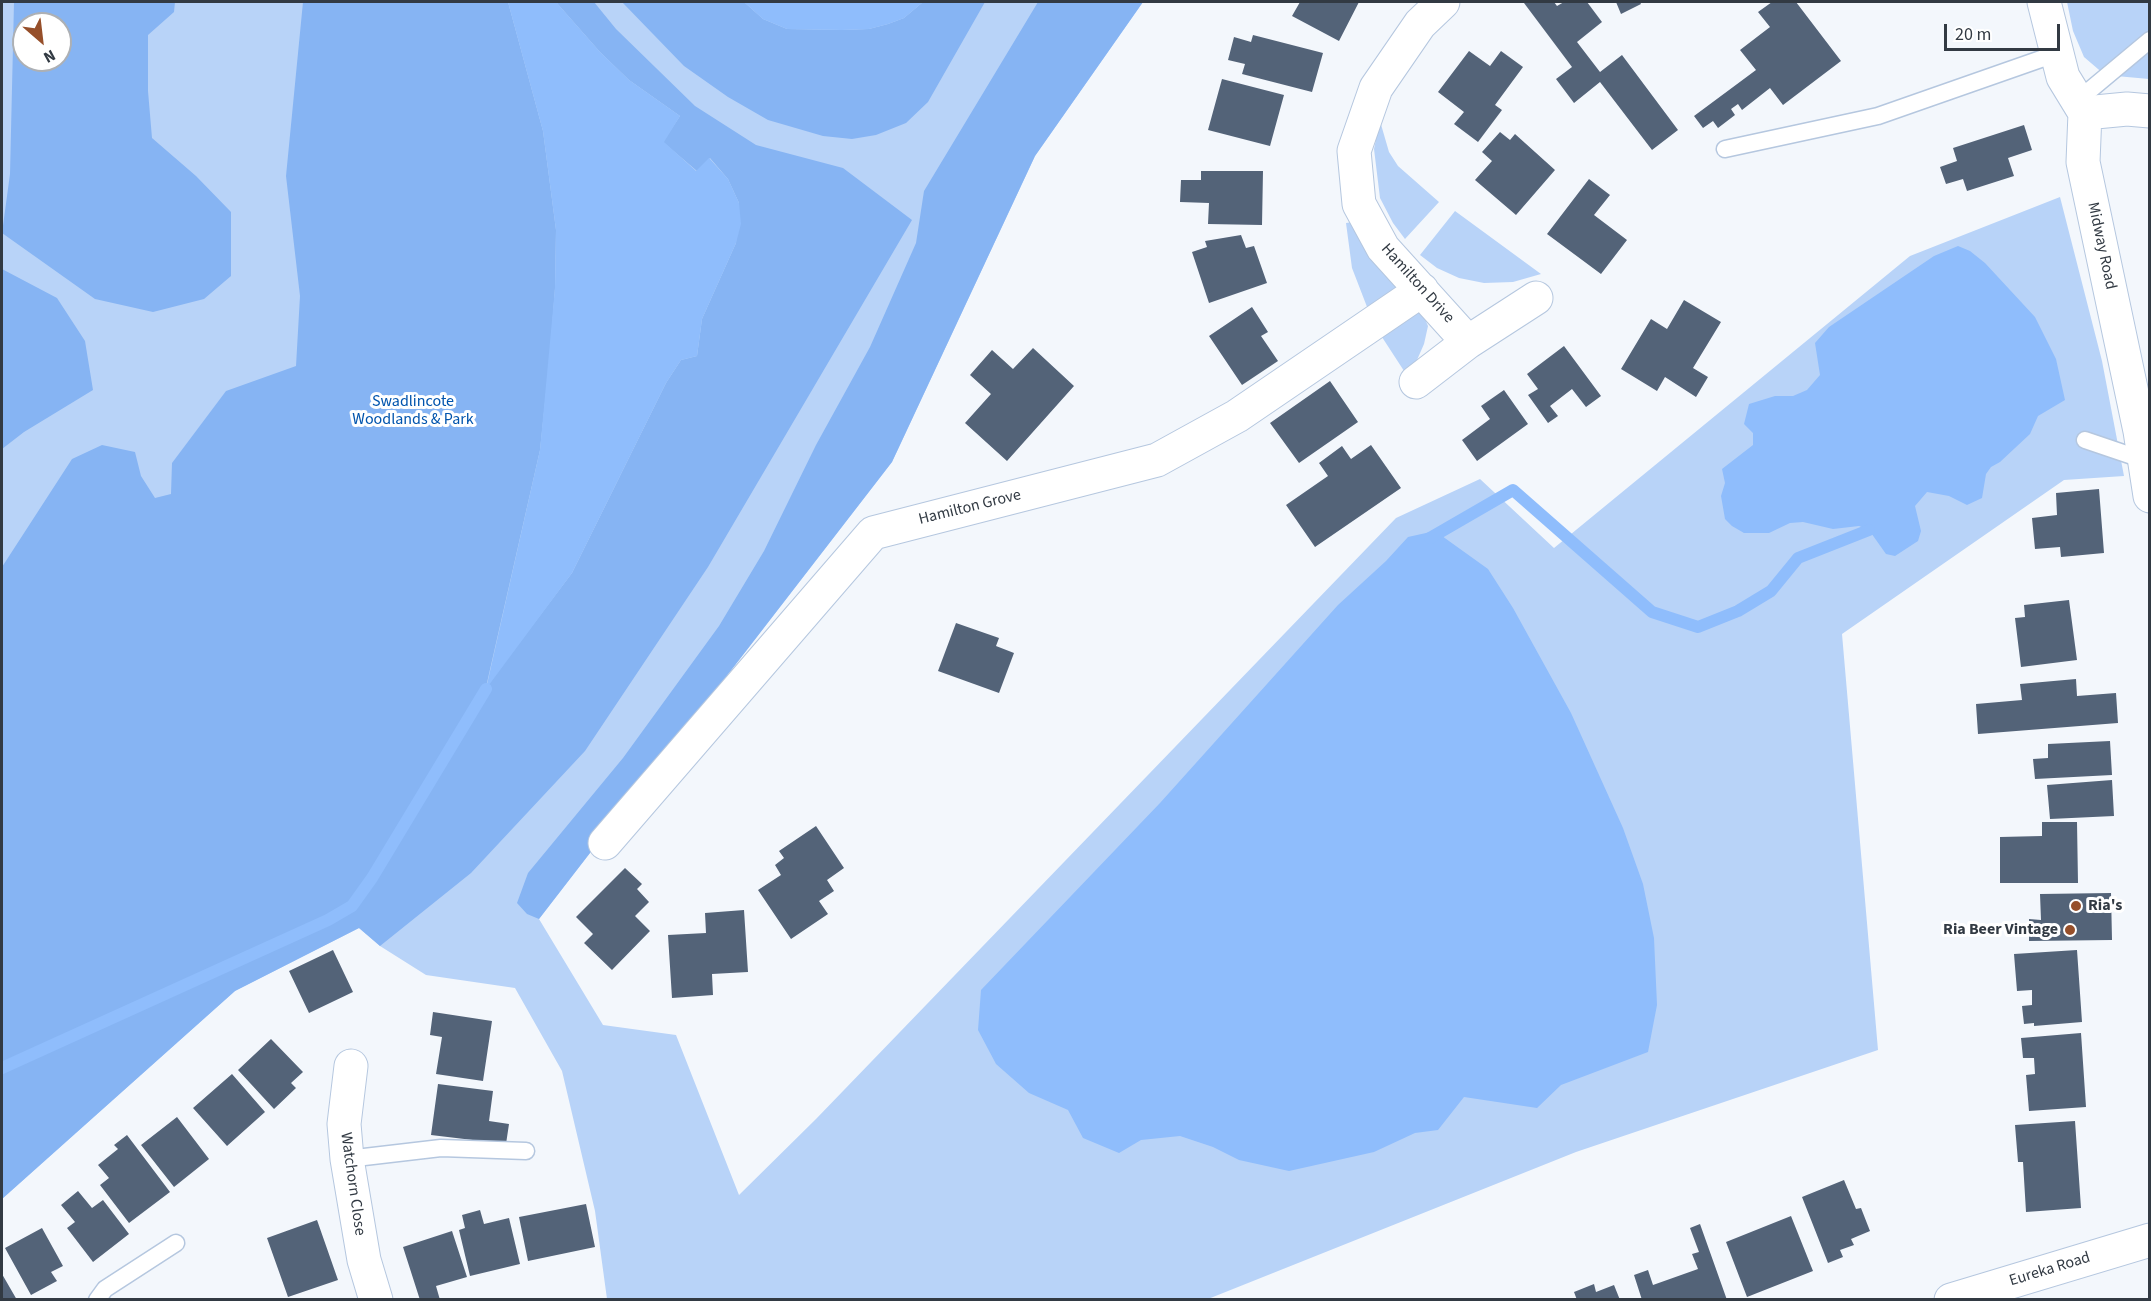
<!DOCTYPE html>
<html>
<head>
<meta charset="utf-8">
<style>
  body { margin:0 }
  #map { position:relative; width:2151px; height:1301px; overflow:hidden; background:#f3f7fc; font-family:"Source Sans 3",sans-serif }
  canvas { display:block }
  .frame { position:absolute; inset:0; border:3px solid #323a43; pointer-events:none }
  .north { position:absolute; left:12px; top:12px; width:60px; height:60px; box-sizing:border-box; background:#fff; border:2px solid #adb0b4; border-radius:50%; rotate:152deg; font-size:16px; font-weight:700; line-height:24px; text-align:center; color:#323a43 }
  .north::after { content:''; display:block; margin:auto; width:21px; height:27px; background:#964f2a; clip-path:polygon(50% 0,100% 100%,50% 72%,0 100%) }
  .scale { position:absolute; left:1944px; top:24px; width:116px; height:27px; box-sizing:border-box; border:3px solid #323a43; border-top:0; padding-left:8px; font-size:18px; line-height:21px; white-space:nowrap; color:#323a43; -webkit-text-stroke:4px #fff; paint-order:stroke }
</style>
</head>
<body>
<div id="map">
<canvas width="2151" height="1301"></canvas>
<div class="frame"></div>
<div class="north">N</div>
<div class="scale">20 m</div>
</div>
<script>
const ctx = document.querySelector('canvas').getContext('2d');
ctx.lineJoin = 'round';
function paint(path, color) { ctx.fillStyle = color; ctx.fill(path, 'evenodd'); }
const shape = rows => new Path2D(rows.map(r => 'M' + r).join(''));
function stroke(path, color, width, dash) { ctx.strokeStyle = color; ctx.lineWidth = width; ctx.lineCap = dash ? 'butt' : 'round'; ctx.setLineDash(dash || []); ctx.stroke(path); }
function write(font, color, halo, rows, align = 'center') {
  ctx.font = font + ' "Source Sans 3",sans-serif'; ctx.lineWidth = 6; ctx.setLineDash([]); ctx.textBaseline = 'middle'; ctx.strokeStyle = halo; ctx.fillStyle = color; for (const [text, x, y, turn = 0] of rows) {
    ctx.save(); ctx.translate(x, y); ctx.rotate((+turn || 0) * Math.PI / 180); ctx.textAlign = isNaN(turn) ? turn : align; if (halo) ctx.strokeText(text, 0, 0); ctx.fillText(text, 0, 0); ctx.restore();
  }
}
const green = shape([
  [2,2,1143,2,1035,156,892,462,539,919,603,1025,676,1035,739,1195,816,1119,1396,518,1480,479,1554,548,1910,256,2060,197,2102,361,2124,476,2064,480,1842,634,1878,1050,1576,1152,1208,1299,607,1299,595,1211,562,1071,515,988,426,975,380,946,359,928,235,991,2,1199],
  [24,24,60,24,60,60,24,60],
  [2067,2,2149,2,2149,79,2105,75,2084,57,2073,31],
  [1380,121,1389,152,1398,166,1439,202,1405,239,1393,223,1380,198,1374,149],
  [1455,211,1541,274,1513,282,1484,283,1459,278,1437,268,1420,255],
  [1359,221,1398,272,1397,289,1369,312,1352,268,1346,223],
  [1421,310,1428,326,1424,344,1417,360,1406,374,1380,334]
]);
const forest = shape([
  [14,2,175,2,174,12,148,35,148,91,152,138,196,176,231,212,231,276,204,299,153,312,95,299,2,233,10,174],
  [24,24,60,24,60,60,24,60],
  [303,2,508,2,543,131,556,230,555,288,550,354,540,450,486,687,572,573,666,383,681,360,697,356,702,319,736,243,739,203,728,179,710,158,697,171,663,142,680,116,629,80,600,52,556,2,594,2,616,29,695,106,756,145,843,168,912,220,708,567,585,751,471,873,380,946,359,928,235,991,2,1199,2,567,72,459,102,445,135,452,141,476,155,498,171,494,172,463,226,391,296,366,300,296,286,176],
  [622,2,744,2,763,19,787,29,842,30,869,29,888,24,904,18,923,2,985,2,928,102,906,123,876,135,852,139,823,136,768,120,728,97,684,66],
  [1038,2,1143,2,1035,156,892,462,539,919,527,914,517,903,528,873,623,758,719,626,764,551,816,445,870,347,916,243,924,191],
  [2,269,57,298,85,341,93,390,24,432,2,449]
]);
const water = shape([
  [508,2,556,2,600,52,629,80,680,116,664,142,696,171,709,158,728,179,739,203,741,224,736,243,702,319,697,356,681,360,666,383,572,573,486,689,540,450,555,288,556,230,543,131],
  [744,2,923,2,904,18,888,24,869,29,842,30,787,29,763,19],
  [1958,246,1970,251,1985,263,2035,317,2056,359,2065,400,2038,416,2030,434,2000,462,1991,467,1986,474,1982,498,1967,505,1949,496,1927,492,1915,506,1921,531,1918,541,1895,556,1886,554,1869,530,1859,526,1833,529,1803,522,1790,523,1769,533,1744,533,1732,526,1725,519,1721,496,1725,483,1722,469,1753,445,1753,433,1744,424,1749,404,1775,396,1793,396,1807,390,1820,375,1815,343,1829,327,1934,256],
  [1435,531,1488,569,1513,608,1571,713,1623,828,1643,884,1654,938,1657,1005,1648,1052,1561,1085,1537,1108,1464,1097,1438,1130,1415,1133,1374,1152,1289,1171,1239,1160,1213,1147,1180,1136,1141,1140,1119,1153,1083,1138,1068,1110,1029,1093,996,1064,978,1030,981,990,1160,803,1338,605,1386,561,1408,537]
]);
const stream = shape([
  [1430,538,1513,490,1652,612,1698,627,1738,611,1771,591,1798,558,1869,530],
  [2,1068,328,920,352,906,372,878,486,689]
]);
const building = shape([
  [1300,2,1359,2,1339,41,1292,16],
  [1526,2,1554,2,1557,6,1564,2,1587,2,1602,22,1577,42,1600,72,1622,55,1678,130,1652,150,1600,82,1574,103,1556,79,1572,67,1524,3],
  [1616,2,1640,2,1641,4,1621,14],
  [1772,2,1796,2,1841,61,1783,105,1770,88,1742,110,1738,104,1731,109,1735,115,1718,128,1713,121,1703,128,1694,116,1756,70,1740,50,1770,27,1758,12],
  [1253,35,1323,53,1312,92,1242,74,1245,64,1228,60,1234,37,1251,42],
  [1469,51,1490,66,1501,51,1523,67,1495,105,1502,110,1478,142,1454,124,1464,112,1438,92],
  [1222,79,1284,95,1270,146,1208,130],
  [2024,125,2032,150,2008,158,2014,176,1967,191,1963,179,1946,184,1940,167,1957,161,1953,148],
  [1500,132,1510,140,1515,134,1555,170,1516,215,1475,180,1492,161,1482,152],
  [1201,171,1263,171,1262,225,1208,224,1209,203,1180,202,1181,180,1201,180],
  [1589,179,1610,195,1594,215,1627,240,1601,274,1547,234],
  [1241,235,1246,248,1254,246,1267,283,1209,303,1192,252,1207,247,1205,241],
  [1684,300,1721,322,1693,368,1708,377,1696,397,1665,377,1657,391,1621,369,1651,319,1667,329],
  [1252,307,1268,332,1261,336,1278,361,1242,385,1209,336],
  [1564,346,1601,396,1586,407,1572,389,1550,406,1558,416,1548,423,1528,395,1538,389,1527,374],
  [1033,348,1074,386,1007,461,965,423,991,394,970,375,992,350,1013,369],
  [1330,381,1358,422,1299,463,1270,423],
  [1504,390,1528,424,1477,461,1462,440,1490,419,1481,406],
  [1371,445,1401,488,1315,547,1286,505,1328,476,1319,463,1342,446,1351,459],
  [2099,489,2104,553,2061,557,2060,547,2035,549,2032,518,2057,515,2056,493],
  [2069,600,2077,660,2021,667,2015,618,2025,617,2024,605],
  [956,623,999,638,996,646,1014,653,999,693,938,671],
  [2076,679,2077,696,2116,693,2118,723,1978,734,1976,704,2022,700,2020,684],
  [2110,741,2112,775,2035,779,2033,759,2048,758,2048,744],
  [2112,780,2114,816,2050,819,2047,785],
  [2042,822,2077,822,2078,883,2000,883,2000,837,2042,836],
  [816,826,844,868,827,880,834,891,819,901,828,914,791,939,758,890,781,875,775,865,784,858,779,851],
  [625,868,642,884,637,889,649,902,635,916,650,931,612,970,584,943,593,934,576,917],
  [2111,893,2112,940,2029,941,2029,919,2041,920,2040,894],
  [744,910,748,972,712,974,713,995,672,998,668,935,706,933,705,913],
  [333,950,353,992,309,1013,289,971],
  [2077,950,2082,1022,2034,1026,2034,1023,2024,1024,2022,1006,2032,1005,2032,990,2017,991,2014,954],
  [433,1012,492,1021,483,1081,436,1074,442,1037,430,1035],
  [2081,1033,2086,1107,2029,1111,2026,1075,2035,1074,2034,1058,2023,1058,2021,1038],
  [271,1039,303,1072,291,1083,296,1088,274,1109,238,1070],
  [232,1074,265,1112,227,1146,193,1108],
  [438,1084,493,1091,489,1121,509,1124,506,1144,431,1135],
  [177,1117,209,1159,174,1187,141,1145],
  [2075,1121,2081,1208,2026,1212,2023,1162,2018,1162,2015,1125],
  [127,1135,170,1192,129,1223,100,1185,109,1178,98,1165,118,1149,114,1145],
  [1844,1180,1856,1209,1861,1208,1870,1231,1851,1239,1854,1245,1840,1250,1843,1257,1828,1263,1802,1197],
  [78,1191,92,1208,103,1200,129,1234,93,1262,67,1228,75,1222,61,1205],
  [586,1204,595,1247,528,1261,519,1217],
  [480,1210,484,1224,509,1218,520,1264,470,1276,459,1230,465,1228,462,1215],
  [1791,1216,1813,1271,1747,1297,1726,1242],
  [317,1220,338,1280,288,1297,267,1238],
  [1700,1224,1727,1300,1642,1300,1634,1275,1648,1270,1653,1285,1698,1269,1692,1254,1699,1252,1690,1228],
  [42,1228,63,1266,51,1272,57,1281,31,1295,5,1248],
  [452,1231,467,1277,436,1286,440,1300,420,1300,403,1247],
  [2,1274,17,1300,2,1300],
  [1594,1284,1596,1292,1614,1285,1620,1300,1577,1300,1574,1292]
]);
const service = shape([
  [2078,100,2150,40],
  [1725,149,1878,116,2058,53],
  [2085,440,2144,460],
  [347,1159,441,1148,526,1151],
  [97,1300,105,1289,176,1243]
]);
const minor = shape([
  [1443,2,1420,24,1376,88,1354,151,1359,204,1383,248,1468,342],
  [1416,382,1468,342,1536,298],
  [605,843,873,533,1157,460,1237,416,1422,290],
  [351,1066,344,1124,347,1159,364,1260,376,1300],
  [1951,1300,2150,1240]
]);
const secondary = shape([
  [2044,2,2063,77,2085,113,2083,162,2140,431,2150,496],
  [2085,113,2127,109,2150,111]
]);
const markers = [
  [2076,906,6,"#964f2a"],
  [2070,930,6,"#964f2a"]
];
const streetNames = [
  ["Midway Road",2101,246,78],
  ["Hamilton Drive",1417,284,48],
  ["Hamilton Grove",970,508,-14],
  ["Watchorn Close",352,1184,82],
  ["Eureka Road",2050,1270,-17]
];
const parkNames = [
  ["Swadlincote",413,402],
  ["Woodlands & Park",413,420]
];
const poiNames = [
  ["Ria's",2088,906],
  ["Ria Beer Vintage",2058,930,"right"]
];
paint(green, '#b8d3f8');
paint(forest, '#86b4f3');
paint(water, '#8fbdfc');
stroke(stream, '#8fbdfc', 12);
paint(building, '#536378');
stroke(service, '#b5c7df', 19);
stroke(minor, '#b5c7df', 35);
stroke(secondary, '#b5c7df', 35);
stroke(service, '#fff', 16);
stroke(minor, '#fff', 33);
stroke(secondary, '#fff', 33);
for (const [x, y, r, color] of markers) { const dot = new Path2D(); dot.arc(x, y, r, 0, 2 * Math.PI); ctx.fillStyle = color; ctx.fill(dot); stroke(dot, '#fff', 2); }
write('16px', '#323a43', '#fff', streetNames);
write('16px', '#0054ad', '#fff', parkNames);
write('bold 16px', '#323a43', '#fff', poiNames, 'left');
</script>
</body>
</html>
